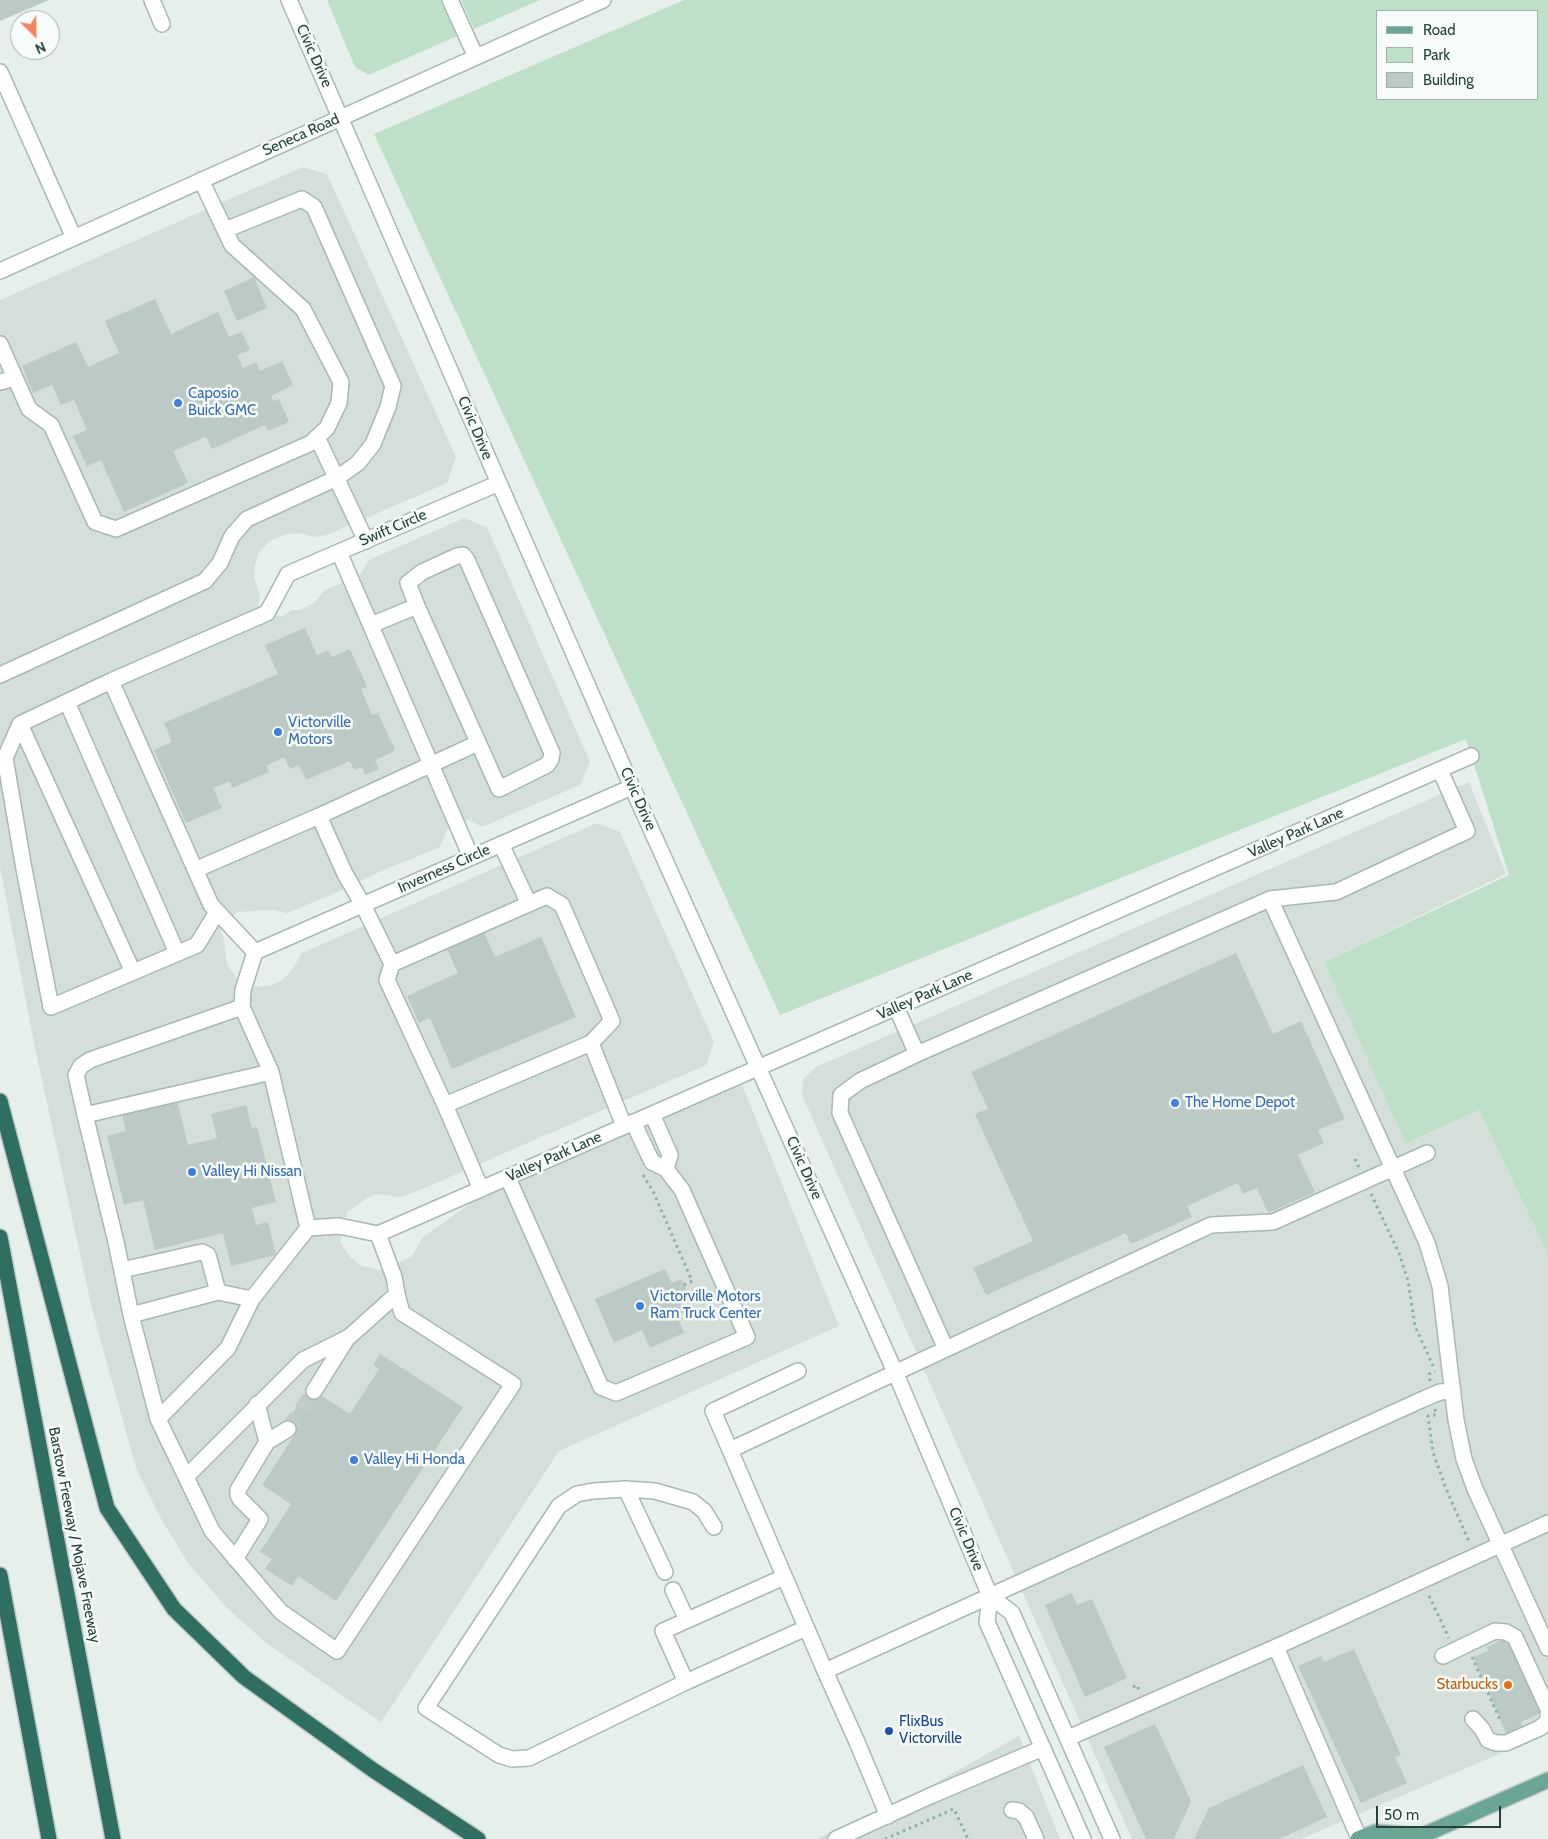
<!DOCTYPE html>
<html>
<head>
<meta charset="utf-8">
<style>
  body { margin:0 }
  #map { position:relative; width:1548px; height:1839px; overflow:hidden; background:#e6efeb; font-family:Cabin,sans-serif }
  canvas { display:block }
  .legend { position:absolute; left:1376px; top:10px; width:162px; height:90px; box-sizing:border-box; background:#f7fbf9; border:1px solid #a3b1ad; margin:0; padding:6px 9px; list-style:none; font-size:15px; color:#24423a }
  .legend li { display:flex; align-items:center; gap:10px; height:25px }
  .legend b { width:25px; border:1px solid #a3b1ad }
  .north { position:absolute; left:10px; top:10px; width:50px; height:50px; box-sizing:border-box; background:#f7fbf9; border:1px solid #a3b1ad; border-radius:50%; rotate:157deg; font-size:14px; font-weight:700; line-height:20px; text-align:center; color:#24423a }
  .north::after { content:''; display:block; margin:auto; width:18px; height:22px; background:#f4845f; clip-path:polygon(50% 0,100% 100%,50% 72%,0 100%) }
  .scale { position:absolute; left:1376px; top:1806px; width:125px; height:22px; box-sizing:border-box; border:2px solid #24423a; border-top:0; padding-left:6px; font-size:15px; line-height:18px; white-space:nowrap; color:#24423a; -webkit-text-stroke:4px #f7fbf9; paint-order:stroke }
</style>
</head>
<body>
<div id="map">
<canvas width="1548" height="1839"></canvas>
<ul class="legend">
<li><b style="height:6px;background:#6aa596"></b>Road</li>
<li><b style="height:14px;background:#bfe0c8"></b>Park</li>
<li><b style="height:14px;background:#bbcac4"></b>Building</li>
</ul>
<div class="north">N</div>
<div class="scale">50 m</div>
</div>
<script>
const ctx = document.querySelector('canvas').getContext('2d');
ctx.lineJoin = 'round';
function paint(path, color) { ctx.fillStyle = color; ctx.fill(path, 'evenodd'); }
const shape = rows => new Path2D(rows.map(r => 'M' + r).join(''));
function stroke(path, color, width, dash) { ctx.strokeStyle = color; ctx.lineWidth = width; ctx.lineCap = dash ? 'butt' : 'round'; ctx.setLineDash(dash || []); ctx.stroke(path); }
function write(font, color, halo, rows, align = 'center') {
  ctx.font = font + ' Cabin,sans-serif'; ctx.lineWidth = 5; ctx.setLineDash([]); ctx.textBaseline = 'middle'; ctx.strokeStyle = halo; ctx.fillStyle = color; for (const [text, x, y, turn = 0] of rows) {
    ctx.save(); ctx.translate(x, y); ctx.rotate((+turn || 0) * Math.PI / 180); ctx.textAlign = isNaN(turn) ? turn : align; if (halo) ctx.strokeText(text, 0, 0); ctx.fillText(text, 0, 0); ctx.restore();
  }
}
const built = shape([
  [303,167,327,174,456,457,447,483,327,535,313,537,299,533,284,535,270,541,259,552,255,565,254,578,260,595,258,605,281,617,292,610,299,610,314,603,325,590,360,575,369,560,464,518,487,527,590,762,580,785,482,827,468,819,448,828,440,847,377,873,333,894,287,913,272,910,237,912,220,929,223,935,227,964,236,978,258,987,272,985,281,981,292,970,302,953,597,823,620,832,714,1042,706,1065,420,1190,401,1197,376,1194,367,1198,347,1212,340,1242,350,1257,362,1266,381,1270,411,1257,423,1237,481,1196,741,1082,839,1326,559,1451,381,1722,266,1643,226,1607,188,1563,160,1517,136,1468,92,1309,35,1048,0,867,0,300],
  [1469,782,1506,874,1324,962,1407,1144,1479,1110,1548,1255,1548,1733,1301,1839,1132,1839,802,1095,803,1079,816,1067],
  [1019,1736,1060,1839,816,1839,910,1797]
]);
const green = shape([
  [327,0,440,0,457,36,369,75,355,67],
  [461,0,540,0,474,29],
  [684,0,1548,0,1548,1255,1479,1110,1406,1144,1324,962,1509,875,1466,739,780,1015,374,134],
  [1377,11,1537,11,1537,99,1377,99]
]);
const building = shape([
  [0,0,49,0,0,21],
  [254,277,267,308,237,321,224,291],
  [155,299,171,334,218,312,229,337,242,332,250,350,237,355,243,368,256,362,260,371,282,361,293,385,271,396,273,401,279,399,289,422,268,431,265,425,212,449,206,437,173,451,188,483,124,512,101,460,87,466,73,436,87,430,74,400,61,405,52,385,33,393,22,366,76,342,88,367,119,353,105,321],
  [305,628,317,655,328,650,332,657,350,649,367,687,361,689,372,715,378,713,395,750,375,761,379,769,365,775,362,767,354,770,350,761,306,780,299,765,290,769,284,757,266,766,269,772,232,788,230,781,213,788,222,808,186,823,154,750,172,742,164,723,278,674,265,645],
  [484,932,495,957,541,937,576,1017,452,1069,430,1018,419,1023,407,996,458,973,447,949],
  [1236,953,1273,1034,1301,1021,1345,1119,1318,1130,1324,1143,1298,1155,1315,1192,1268,1213,1257,1188,1243,1194,1238,1183,1187,1206,1192,1217,1131,1244,1126,1233,986,1295,973,1268,1033,1241,975,1114,988,1109,971,1072],
  [177,1100,188,1145,217,1138,211,1114,246,1105,252,1128,257,1127,276,1202,252,1208,256,1225,268,1222,276,1255,231,1266,223,1233,155,1250,143,1200,124,1205,107,1136,126,1131,122,1114],
  [665,1269,672,1283,682,1279,687,1291,677,1295,684,1312,677,1315,684,1333,650,1348,642,1330,614,1343,595,1299],
  [380,1354,463,1407,336,1601,298,1576,292,1586,265,1569,272,1559,260,1552,291,1504,262,1485,295,1434,284,1426,309,1388,350,1414,379,1369,373,1365],
  [1072,1593,1077,1605,1092,1599,1127,1678,1085,1697,1045,1605],
  [1504,1639,1506,1644,1512,1641,1543,1712,1521,1722,1523,1728,1507,1735,1473,1657,1488,1651,1487,1647],
  [1354,1649,1401,1755,1395,1757,1407,1783,1361,1803,1298,1666,1321,1656,1324,1662],
  [1155,1724,1191,1801,1174,1839,1146,1839,1104,1747],
  [1303,1765,1327,1817,1279,1839,1194,1839,1209,1808]
]);
const minorTunnel = shape([
  [288,1429,314,1391]
]);
const path = shape([
  [1355,1159,1359,1168],
  [643,1175,653,1191,692,1281,684,1285],
  [1371,1194,1399,1253,1408,1281,1415,1326,1433,1366],
  [1430,1381,1429,1374,1435,1371],
  [1435,1409,1436,1415,1428,1416,1433,1452,1445,1486,1470,1544],
  [1429,1596,1449,1638],
  [1472,1657,1501,1722],
  [1133,1687,1137,1685,1139,1690],
  [885,1839,954,1809,968,1839]
]);
const minor = shape([
  [152,0,162,24],
  [289,0,499,483,632,787,896,1374,990,1596,1012,1613,1112,1839],
  [450,0,476,57],
  [0,72,74,238],
  [0,271,603,0],
  [0,344,29,409,51,425,95,522,116,529,311,443,327,428,339,403,341,382,303,309,232,245,201,180],
  [0,382,15,378],
  [317,437,366,541],
  [339,552,471,857],
  [371,625,417,606,408,583,422,572,457,556,463,555,467,560,552,753,551,759,547,765,499,789,417,606],
  [0,675,205,581,220,563,232,536,247,519,337,478,358,463,373,444,388,407,393,386,314,207,302,199,225,230],
  [111,681,20,724,5,758,24,869,51,1007,197,945,217,912],
  [67,702,177,953],
  [20,724,133,972],
  [501,844,529,904],
  [195,870,319,816],
  [1270,899,1427,1243,1440,1286,1456,1420,1464,1459,1475,1489,1548,1648],
  [255,952,211,905,111,681,267,613,288,574,499,483],
  [255,952,632,787],
  [255,952,243,990,242,1007,271,1072],
  [392,964,363,905,345,874,319,816,478,743],
  [896,1007,917,1054],
  [445,1105,591,1043],
  [652,1114,670,1155,666,1169],
  [85,1115,76,1075,81,1066,90,1060,242,1007],
  [508,1178,601,1387,616,1393,747,1337,682,1190,666,1169,652,1162,633,1122],
  [481,1189,445,1105,387,980,392,964,547,896,562,905,612,1021,591,1043,624,1126],
  [339,1226,378,1234,394,1277,397,1294,349,1337,303,1360,186,1477,158,1419,228,1348,252,1299,308,1228,339,1226],
  [378,1234,1471,756],
  [122,1270,202,1252,208,1255,218,1292],
  [252,1299,218,1292,131,1315,116,1242,85,1115,271,1072,308,1228],
  [131,1315,158,1419],
  [946,1349,840,1113,841,1095,860,1081,917,1054,1270,899,1336,892,1467,831,1440,770],
  [314,1391,348,1337],
  [267,1442,288,1429],
  [730,1450,713,1411,798,1371],
  [186,1477,212,1531,281,1612,337,1651,513,1384,402,1313,397,1294],
  [626,1489,655,1491,693,1502,704,1511,714,1527],
  [235,1559,260,1519,240,1499,238,1495,238,1490,267,1442,257,1404],
  [665,1572,626,1489,593,1491,577,1494,559,1506,426,1708,499,1755,512,1759,529,1758,686,1682],
  [784,1577,663,1631,686,1682,806,1628],
  [673,1590,687,1620],
  [990,1596,987,1622,1083,1839],
  [1276,1647,1359,1838],
  [1443,1656,1495,1631,1506,1632,1515,1637,1548,1709],
  [825,1671,730,1450,1211,1225,1273,1222,1427,1153],
  [1473,1719,1482,1729,1488,1740,1496,1743,1506,1743,1540,1728,1548,1721,1548,1714],
  [1068,1738,1276,1647,1548,1523],
  [1012,1810,1019,1811,1026,1817,1036,1839],
  [888,1816,857,1742,825,1671,1419,1401,1440,1392,1453,1391],
  [836,1839,930,1796,1043,1748]
]);
const major = shape([
  [1358,1839,1376,1832,1421,1836],
  [1418,1839,1421,1836,1548,1780]
]);
const highway = shape([
  [0,1101,107,1508,174,1609,244,1677,373,1770,478,1839],
  [0,1237,113,1839],
  [0,1575,49,1839]
]);
const markers = [
  [178,403,5,"#3f7fe0"],
  [278,732,5,"#3f7fe0"],
  [1175,1103,5,"#3f7fe0"],
  [192,1172,5,"#3f7fe0"],
  [640,1306,5,"#3f7fe0"],
  [354,1460,5,"#3f7fe0"],
  [1508,1685,5,"#e8710a"],
  [889,1731,5,"#1a4fb4"]
];
const streetNames = [
  ["Civic Drive",314,56,66],
  ["Seneca Road",301,135,-24],
  ["Civic Drive",475,428,67],
  ["Swift Circle",393,528,-23],
  ["Civic Drive",638,799,66],
  ["Valley Park Lane",1296,833,-24],
  ["Inverness Circle",444,869,-24],
  ["Valley Park Lane",925,995,-24],
  ["Valley Park Lane",554,1157,-24],
  ["Civic Drive",804,1168,66],
  ["Barstow Freeway / Mojave Freeway",74,1535,79],
  ["Civic Drive",966,1539,67]
];
const shopNames = [
  ["Caposio",188,394],
  ["Buick GMC",188,411],
  ["Victorville",288,723],
  ["Motors",288,740],
  ["The Home Depot",1185,1103],
  ["Valley Hi Nissan",202,1172],
  ["Victorville Motors",650,1297],
  ["Ram Truck Center",650,1314],
  ["Valley Hi Honda",364,1460]
];
const foodNames = [
  ["Starbucks",1498,1685]
];
const transitNames = [
  ["FlixBus",899,1722],
  ["Victorville",899,1739]
];
paint(built, '#d4dfda');
paint(green, '#bfe0c8');
paint(building, '#bbcac4');
stroke(minorTunnel, '#bfccc8', 15, [15, 8]);
stroke(minor, '#a8b8b2', 18);
stroke(major, '#c2cac8', 18);
stroke(highway, '#c2cac8', 18);
stroke(path, '#86b3a5', 3, [2.5, 4]);
stroke(minor, '#fff', 15);
stroke(major, '#6aa596', 15);
stroke(highway, '#2f6f62', 15);
for (const [x, y, r, color] of markers) { const dot = new Path2D(); dot.arc(x, y, r, 0, 2 * Math.PI); ctx.fillStyle = color; ctx.fill(dot); stroke(dot, '#f7fbf9', 2); }
write('15px', '#24423a', '#f7fbf9', streetNames);
write('15px', '#366cbe', '#f7fbf9', shopNames, 'left');
write('15px', '#c56008', '#f7fbf9', foodNames, 'right');
write('15px', '#164399', '#f7fbf9', transitNames, 'left');
</script>
</body>
</html>
